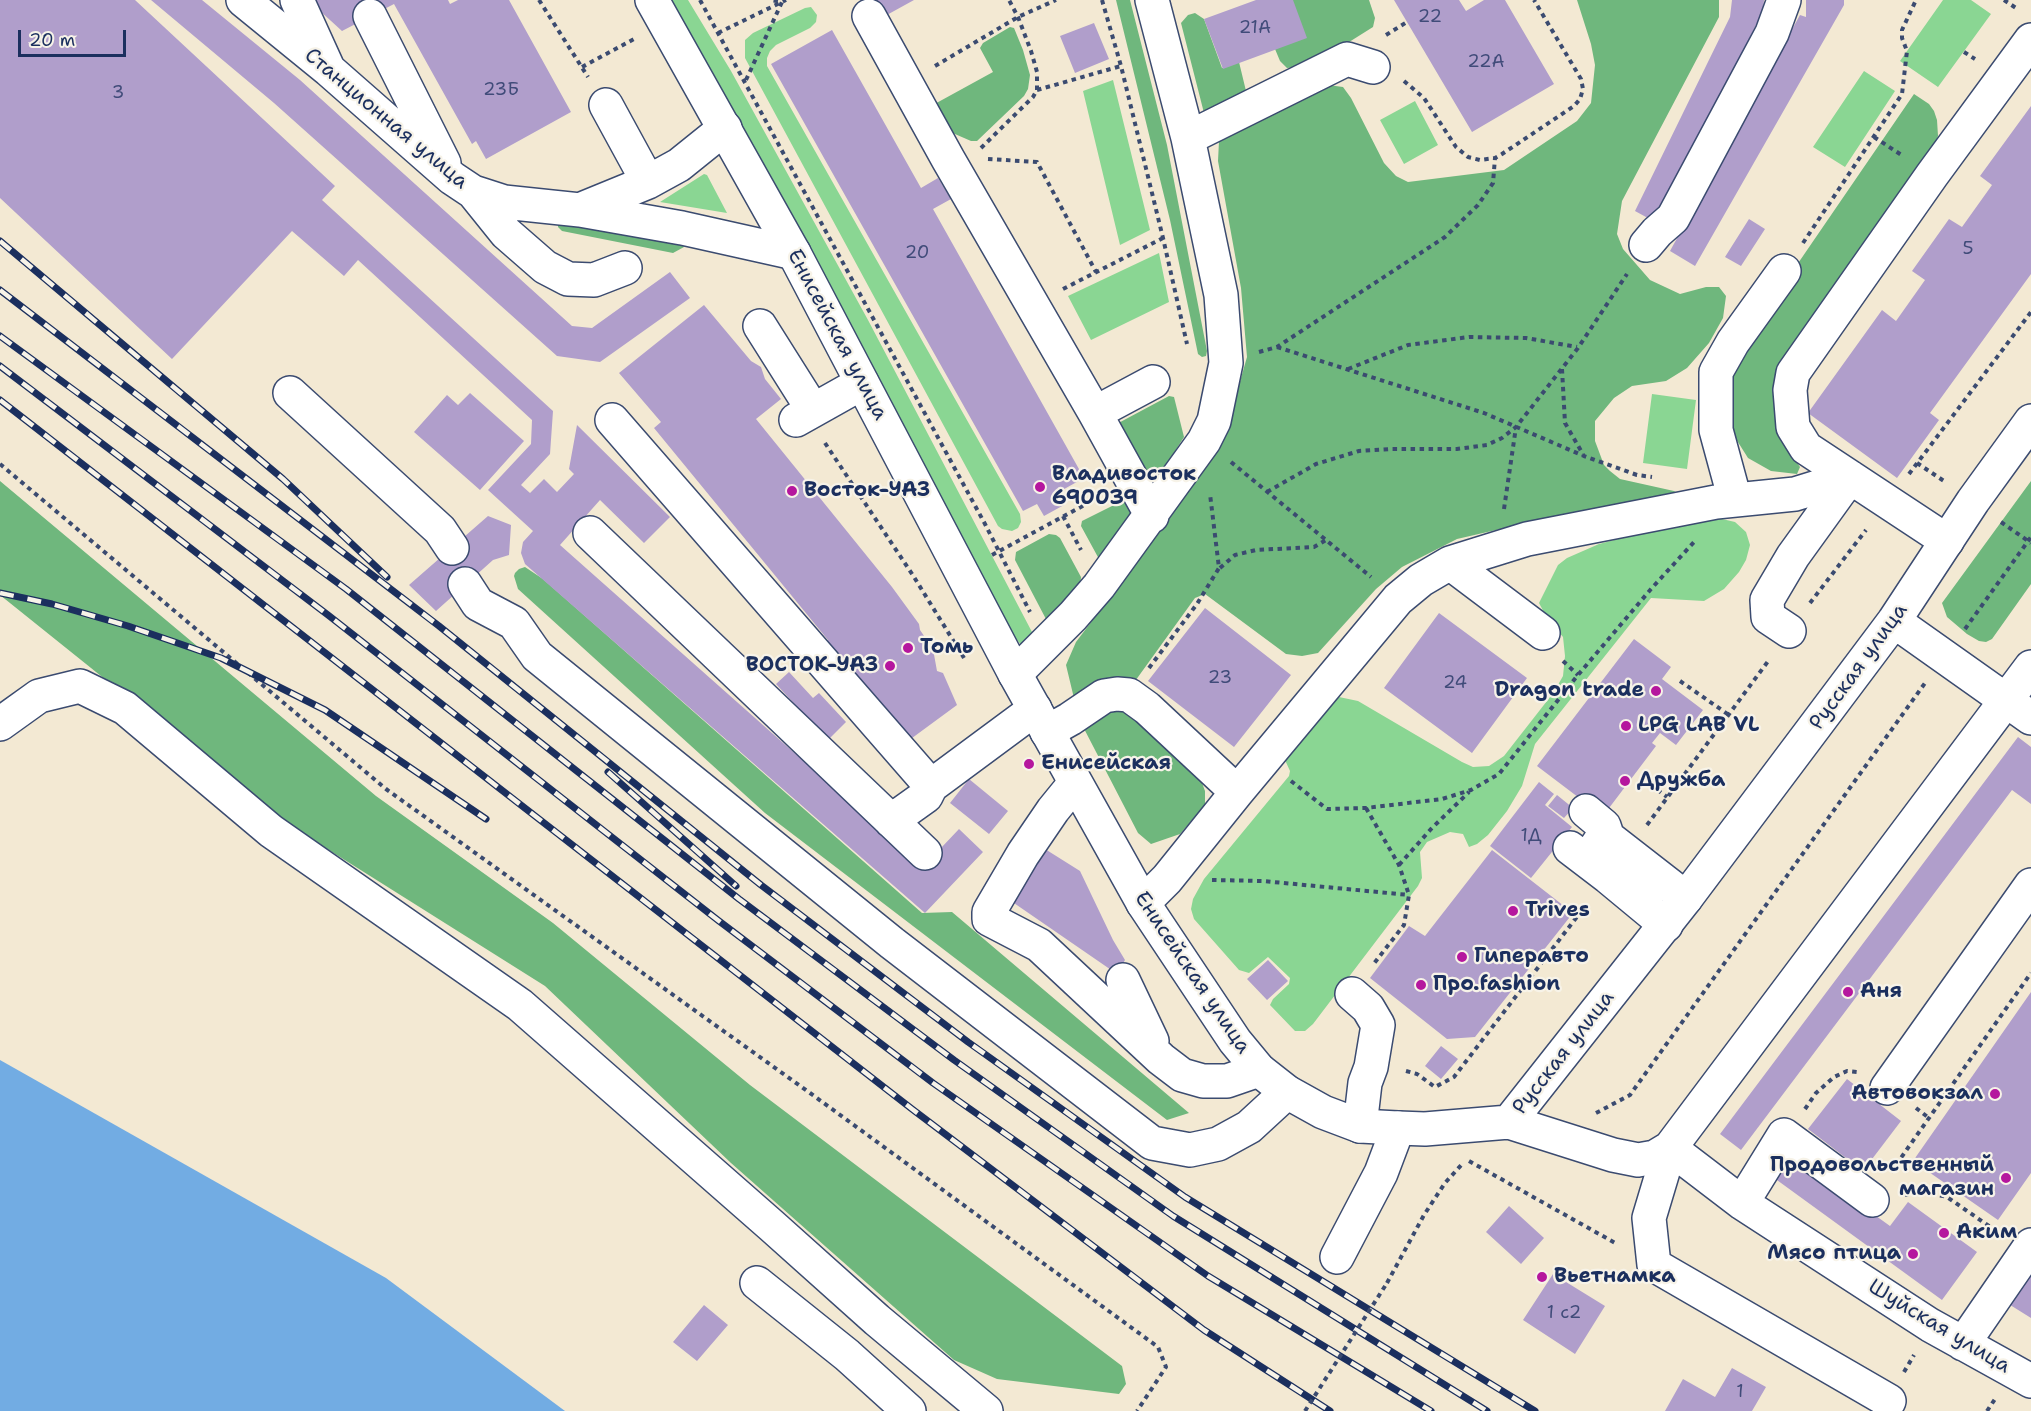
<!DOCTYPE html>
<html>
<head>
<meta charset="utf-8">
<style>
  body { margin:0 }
  #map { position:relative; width:2031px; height:1411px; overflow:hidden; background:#f3e9d3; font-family:"Shantell Sans",sans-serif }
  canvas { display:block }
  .scale { position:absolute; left:18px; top:30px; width:108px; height:27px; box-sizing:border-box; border:3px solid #1b2f5e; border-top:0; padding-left:8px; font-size:18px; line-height:21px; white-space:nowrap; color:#1b2f5e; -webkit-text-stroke:4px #f7f3e8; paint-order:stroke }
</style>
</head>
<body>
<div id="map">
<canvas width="2031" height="1411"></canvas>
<div class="scale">20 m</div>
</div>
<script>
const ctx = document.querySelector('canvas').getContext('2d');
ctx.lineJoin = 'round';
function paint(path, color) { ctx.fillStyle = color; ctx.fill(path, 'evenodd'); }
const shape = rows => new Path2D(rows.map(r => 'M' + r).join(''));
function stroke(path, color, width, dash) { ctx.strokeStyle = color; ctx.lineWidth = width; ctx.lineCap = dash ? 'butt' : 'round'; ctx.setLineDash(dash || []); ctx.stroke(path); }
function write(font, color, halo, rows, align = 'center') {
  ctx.font = font + ' "Shantell Sans",sans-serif'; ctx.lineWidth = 4.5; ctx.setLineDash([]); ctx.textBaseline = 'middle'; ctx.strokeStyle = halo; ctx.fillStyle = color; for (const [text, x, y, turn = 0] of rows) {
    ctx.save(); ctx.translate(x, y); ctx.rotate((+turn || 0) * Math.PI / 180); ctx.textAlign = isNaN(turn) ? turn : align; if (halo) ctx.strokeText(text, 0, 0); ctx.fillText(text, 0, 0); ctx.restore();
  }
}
const green = shape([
  [671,0,688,0,731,71,868,320,1032,632,1034,637,1024,648,1016,639,853,330,717,80],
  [1943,0,1971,0,1991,14,1938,87,1900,61],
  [811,7,817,15,816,22,810,28,776,45,770,51,767,58,767,66,1020,514,1021,522,1018,528,1012,531,1002,529,998,526,745,58,745,40,753,33,805,8],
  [1864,71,1895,91,1845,167,1813,147],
  [1113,80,1150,230,1120,245,1083,91],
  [1415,101,1438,145,1404,164,1380,120],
  [704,174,707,175,727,213,660,202],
  [1159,253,1169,302,1091,340,1068,296],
  [1652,394,1696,400,1687,469,1643,463],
  [1708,519,1722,519,1735,522,1746,532,1750,545,1746,560,1739,572,1724,589,1704,601,1651,598,1535,744,1522,786,1507,811,1488,835,1477,844,1469,847,1463,834,1450,832,1427,842,1420,852,1422,878,1418,886,1313,1024,1305,1031,1295,1031,1270,1005,1273,999,1289,984,1290,978,1268,957,1249,973,1239,970,1194,919,1191,909,1193,899,1204,879,1289,776,1290,771,1285,760,1290,752,1331,704,1339,697,1358,701,1462,762,1473,767,1489,766,1504,756,1554,692,1563,676,1565,656,1563,637,1547,618,1539,603,1558,565,1567,558,1599,544,1652,530]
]);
const forest = shape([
  [1116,0,1130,0,1167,145,1207,351,1206,356,1202,357,1198,354,1170,220],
  [1293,0,1369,0,1375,18,1373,27,1338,49,1297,67,1287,68,1280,61,1275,49],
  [1577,0,1719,0,1719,17,1622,201,1617,234,1623,249,1650,280,1680,294,1706,287,1719,287,1726,296,1723,318,1709,343,1687,368,1666,381,1632,386,1614,398,1595,421,1595,441,1604,465,1610,471,1620,479,1674,491,1677,493,1522,524,1457,539,1402,567,1376,589,1318,653,1302,656,1286,654,1205,594,1195,598,1133,684,1201,780,1205,791,1205,805,1180,834,1151,844,1138,833,1079,719,1066,665,1076,642,1167,522,1225,434,1247,357,1241,288,1218,161,1219,141,1228,130,1328,85,1343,87,1351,98,1384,163,1396,176,1408,182,1504,170,1577,121,1591,103,1595,65,1591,44],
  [1195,13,1204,19,1222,68,1239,62,1246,91,1204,113,1181,23,1188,15],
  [1010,27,1014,28,1023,50,1030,75,1028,89,1024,96,977,141,971,141,948,131,931,106,993,72,980,48,983,43],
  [1914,94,1929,104,1934,111,1937,120,1938,136,1929,158,1779,371,1791,454,1800,467,1797,474,1771,471,1748,458,1731,431,1729,364],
  [558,222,682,241,684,247,673,253,562,231,558,227],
  [1169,396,1174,397,1184,437,1149,492,1111,427],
  [0,481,376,796,553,923,750,1085,1122,1366,1126,1384,1119,1394,997,1379,954,1360,731,1163,545,986,278,818,0,595],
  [2031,481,2031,584,1992,639,1986,642,1979,641,1967,634,1947,617,1942,603],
  [1127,501,1133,504,1131,514,1099,559,1081,526,1082,521,1120,502],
  [1049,534,1056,535,1060,538,1081,577,1080,588,1047,621,1015,560,1016,552],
  [525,567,543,579,922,913,952,912,1189,1113,1167,1120,765,813,518,589,514,576,515,573,519,569]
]);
const water = shape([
  [0,1060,386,1278,565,1411,0,1411]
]);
const building = shape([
  [0,0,135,0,335,186,322,200,553,411,550,454,521,485,530,493,544,479,557,492,574,474,569,469,577,425,670,517,644,543,600,500,560,545,923,867,959,829,983,852,925,913,525,564,521,553,523,542,533,531,488,490,531,444,532,420,358,260,344,276,292,231,172,359,0,198],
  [151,0,202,0,300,80,572,326,592,328,670,272,690,298,600,362,557,356,274,103],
  [308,0,448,0,450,4,458,0,509,0,571,112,486,159,476,141,472,144,394,4,342,31],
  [876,0,914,0,885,16],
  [1256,0,1293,0,1307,38,1223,69,1204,19],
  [1394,0,1459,0,1466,11,1484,0,1505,0,1554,84,1472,132],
  [1732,0,1764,0,1762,22,1757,23,1657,223,1635,211,1730,17],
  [1806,0,1844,0,1844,5,1695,266,1670,251,1800,15,1806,17],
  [1094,23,1109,59,1075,73,1060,36],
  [832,30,921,188,938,178,951,199,933,209,1084,478,1057,493,1064,505,1044,516,1037,504,1023,511,771,64],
  [2031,106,2031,274,1930,413,1939,420,1897,478,1808,413,1882,310,1896,321,1925,280,1912,271,1949,219,1962,227,1992,185,1980,176],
  [1749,219,1765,229,1741,266,1725,257],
  [704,305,751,361,761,367,765,379,781,399,756,419,892,587,919,624,920,630,933,649,937,671,943,673,957,705,908,741,823,644,828,640,654,428,661,422,619,373],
  [470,393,524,441,480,490,414,432,447,395,458,405],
  [488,516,511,525,509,555,493,560,436,611,409,585],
  [1205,608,1291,675,1234,747,1148,681],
  [1439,613,1527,678,1472,753,1384,688],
  [1634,639,1671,667,1662,679,1703,710,1676,745,1660,733,1652,743,1656,746,1603,816,1537,766],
  [789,672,813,698,819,693,846,722,828,740,776,684],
  [2018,737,2031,747,2031,804,2012,790,1741,1150,1720,1134],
  [969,779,1008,811,989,834,950,803],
  [1539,782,1554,794,1545,805,1572,827,1531,878,1490,846],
  [1557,795,1573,808,1564,818,1548,806],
  [1045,849,1080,871,1113,940,1125,960,1117,974,1011,901],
  [1492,850,1573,913,1475,1037,1447,1039,1370,978,1409,926,1425,936],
  [1268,960,1288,981,1267,1000,1247,979],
  [2031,992,2031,1173,1998,1220,1913,1161],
  [1441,1046,1458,1059,1441,1079,1425,1066],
  [1847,1079,1901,1121,1863,1171,1808,1129],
  [1787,1152,1890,1226,1908,1202,1977,1252,1942,1300,1770,1175],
  [1509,1206,1544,1238,1521,1264,1486,1232],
  [2026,1273,2031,1276,2031,1318,2007,1303],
  [1553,1274,1605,1306,1575,1354,1523,1320],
  [704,1305,728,1325,697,1361,673,1342],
  [1732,1368,1766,1387,1752,1411,1665,1411,1683,1379,1715,1397]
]);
const path = shape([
  [539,0,588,77],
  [700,0,985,524,1030,612],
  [1102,0,1121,66,1163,238,1187,344],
  [2004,0,2016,8],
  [718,33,786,0],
  [1386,35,1407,22],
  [1964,52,1975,59],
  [935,66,1018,17,1056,0],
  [582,67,634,39],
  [746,80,782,2,770,0],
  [1404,81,1424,98,1456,147,1468,157,1480,160,1495,158,1502,154,1574,106,1580,99,1583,89,1581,79,1534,0],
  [1037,90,1121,66],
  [1874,137,1903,156],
  [981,148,1033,97,1037,90,1037,72,1031,51,1018,17,1009,0],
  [988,159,1037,162,1096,272],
  [1803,243,1902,94,1907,51,1902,38,1902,30,1916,0],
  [1063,289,1163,238],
  [1277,347,1484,413,1584,456],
  [1259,352,1277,347,1445,237,1478,205,1493,183,1495,158],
  [1348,369,1408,345,1469,337,1526,338,1577,347],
  [1562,369,1565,423,1584,456,1637,475,1652,477],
  [825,443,914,577,964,658],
  [1231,462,1371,577],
  [1917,463,1944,481],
  [0,464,386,789,810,1093,1158,1347,1166,1367,1137,1411],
  [1909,474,2031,312],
  [1267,492,1316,464,1359,451,1392,449,1457,449,1487,445,1502,438,1516,427,1578,348,1627,274],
  [1504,509,1516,427],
  [1063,516,1081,550],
  [2001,522,2031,543],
  [992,555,1101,496],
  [1220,568,1235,555,1256,550,1314,547,1326,540],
  [1810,603,1866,530],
  [1965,629,2031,537],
  [1563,661,1578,675],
  [1149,668,1197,604,1219,568,1210,494],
  [1680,681,1729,715],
  [1643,779,1667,797],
  [1291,781,1327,809,1366,808,1442,799,1471,790,1499,774,1578,675,1651,589,1694,542],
  [1366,808,1399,865,1409,895,1404,925,1372,966],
  [1647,825,1769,660],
  [1399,865,1431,829,1469,792],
  [1212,880,1263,881,1409,895],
  [1406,1071,1417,1074,1435,1087,1454,1077,1586,905],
  [1916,1108,1929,1118],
  [1805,1109,1816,1093,1834,1077,1847,1071,1857,1072],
  [1596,1113,1630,1095,1925,683],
  [1469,1161,1617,1244],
  [1891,1172,2031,973],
  [1905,1195,1920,1191,1947,1197,1999,1233],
  [1387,1283,1424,1215,1445,1183,1464,1162],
  [1904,1372,1914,1355],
  [1987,1411,1995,1399]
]);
const minor = shape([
  [243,0,329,70,452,178,473,192,504,202,580,210,682,228,794,253],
  [297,0,327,66],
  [370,16,444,163],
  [869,16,948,159,1095,413,1152,516],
  [606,105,648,182],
  [1188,138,1347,59,1373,67],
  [473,192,506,233,545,267,568,279,594,280,625,268],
  [582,209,648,182,679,165,725,128],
  [1646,245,1657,232,1673,218,1772,33,1784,0],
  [760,326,813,410],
  [290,393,440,530,452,548],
  [1095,413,1153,382],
  [612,420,931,786],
  [796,420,862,383],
  [1735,500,1716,430,1716,372,1733,342,1784,271],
  [590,533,925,853],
  [1947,541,1806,448,1793,427,1790,390,1793,373,1932,175,2031,40],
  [1450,563,1543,633],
  [465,584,478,604,514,623,537,656,892,943,1152,1143,1190,1150,1218,1144,1249,1127,1287,1092],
  [1789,631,1768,617,1767,600,1793,556,1850,477],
  [1015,674,1073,616,1099,586,1204,441,1214,421,1226,363,1221,295,1188,138,1152,0],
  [2007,701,2031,718],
  [0,724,39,696,80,686,125,708,271,831,520,1005,772,1226,877,1320,986,1411],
  [1047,732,1070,719,1104,696,1117,694,1129,695,1147,708,1237,792],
  [1075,783,1053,810,1023,854,989,912,989,919,1039,945,1161,1059,1182,1075,1203,1081,1227,1081,1259,1070],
  [1586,811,1604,826,1606,832,1594,850],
  [891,821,926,796,931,786,1035,709],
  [1605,835,1686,898],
  [1570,848,1608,877,1666,925],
  [1143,903,1167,879,1237,792,1398,599,1421,580,1450,563,1527,539,1716,502,1795,494,1850,477],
  [1123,980,1152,1041],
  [1352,994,1368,1008,1378,1025,1371,1067,1365,1083,1360,1126],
  [1887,1088,2031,885],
  [1742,1203,1784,1135,1872,1200],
  [1337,1257,1381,1173,1398,1128],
  [757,1283,847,1355,909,1411],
  [1963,1344,2031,1245],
  [1889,1401,1654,1265,1649,1218,1670,1148,1742,1203,1930,1325,2031,1381]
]);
const major = shape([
  [652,0,794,253,1015,674,1143,903,1235,1041,1259,1070,1287,1092,1323,1112,1360,1126,1398,1128,1425,1129,1509,1122,1613,1155,1638,1160,1655,1157,1670,1148,2031,667],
  [1894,621,2007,701],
  [1509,1122,1686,898,1894,621,1973,501,2031,421]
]);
const rail = shape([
  [0,241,283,479,387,577],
  [0,290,439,626,761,885,968,1042,1185,1197,1535,1411],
  [0,336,346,589,739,899,954,1060,1173,1216,1487,1411],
  [0,366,328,615,719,921,933,1083,1208,1276,1431,1411],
  [0,400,912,1109,1204,1330,1330,1411],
  [0,593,52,604,128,626,221,658,325,710,486,819],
  [608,772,736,886]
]);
const pathBridge = shape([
  [1305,1411,1387,1283]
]);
const markers = [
  [1040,487,6,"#b5179e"],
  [792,491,6,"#b5179e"],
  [908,648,6,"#b5179e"],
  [890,666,6,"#b5179e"],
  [1656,691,6,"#b5179e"],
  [1626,726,6,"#b5179e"],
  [1029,764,6,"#b5179e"],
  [1625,781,6,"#b5179e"],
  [1513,911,6,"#b5179e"],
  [1462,957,6,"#b5179e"],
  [1421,985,6,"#b5179e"],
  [1848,992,6,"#b5179e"],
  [1995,1094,6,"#b5179e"],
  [2006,1178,6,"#b5179e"],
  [1944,1233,6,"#b5179e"],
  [1913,1254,6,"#b5179e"],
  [1542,1277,6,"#b5179e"]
];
const numberNames = [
  ["22",1430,17],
  ["21А",1255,28],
  ["22А",1486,62],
  ["23Б",501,90],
  ["3",118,93],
  ["5",1968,249],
  ["20",917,253],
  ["23",1220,678],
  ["24",1455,683],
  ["1Д",1531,836],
  ["1 с2",1564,1313],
  ["1",1740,1392]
];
const streetNames = [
  ["Станционная улица",386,119,40],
  ["Енисейская улица",837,335,62],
  ["Русская улица",1859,667,-54],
  ["Енисейская улица",1192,973,56],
  ["Русская улица",1564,1053,-52],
  ["Шуйская улица",1939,1327,31]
];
const poiNames = [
  ["Владивосток",1052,475],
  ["690039",1052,499],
  ["Восток-УАЗ",804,491],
  ["Томь",920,648],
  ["ВОСТОК-УАЗ",878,666,"right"],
  ["Dragon trade",1644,691,"right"],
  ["LPG LAB VL",1638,726],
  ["Енисейская",1041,764],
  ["Дружба",1637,781],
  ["Trives",1525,911],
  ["Гиперавто",1474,957],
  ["Про.fashion",1433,985],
  ["Аня",1860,992],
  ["Автовокзал",1983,1094,"right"],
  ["Продовольственный",1994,1166,"right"],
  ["магазин",1994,1190,"right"],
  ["Аким",1956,1233],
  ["Мясо птица",1901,1254,"right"],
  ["Вьетнамка",1554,1277]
];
paint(green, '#8ad693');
paint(forest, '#6fb77d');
paint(water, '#72ace3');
paint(building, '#b09ecb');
stroke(minor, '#3b4b70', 36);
stroke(major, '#3b4b70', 36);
stroke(path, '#3b4b70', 4, [4.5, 4.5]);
stroke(minor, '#fff', 33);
stroke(major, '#fff', 33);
stroke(rail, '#1b2f5e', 7);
stroke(rail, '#f7f3e8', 4.5, [14]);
stroke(pathBridge, '#3b4b70', 4, [4.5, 4.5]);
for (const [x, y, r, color] of markers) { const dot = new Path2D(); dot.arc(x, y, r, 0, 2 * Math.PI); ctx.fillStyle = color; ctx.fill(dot); stroke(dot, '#f7f3e8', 2); }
write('18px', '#404b79', null, numberNames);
write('21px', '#1b2f5e', '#f7f3e8', streetNames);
write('bold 21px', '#1b2f5e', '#f7f3e8', poiNames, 'left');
</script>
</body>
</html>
